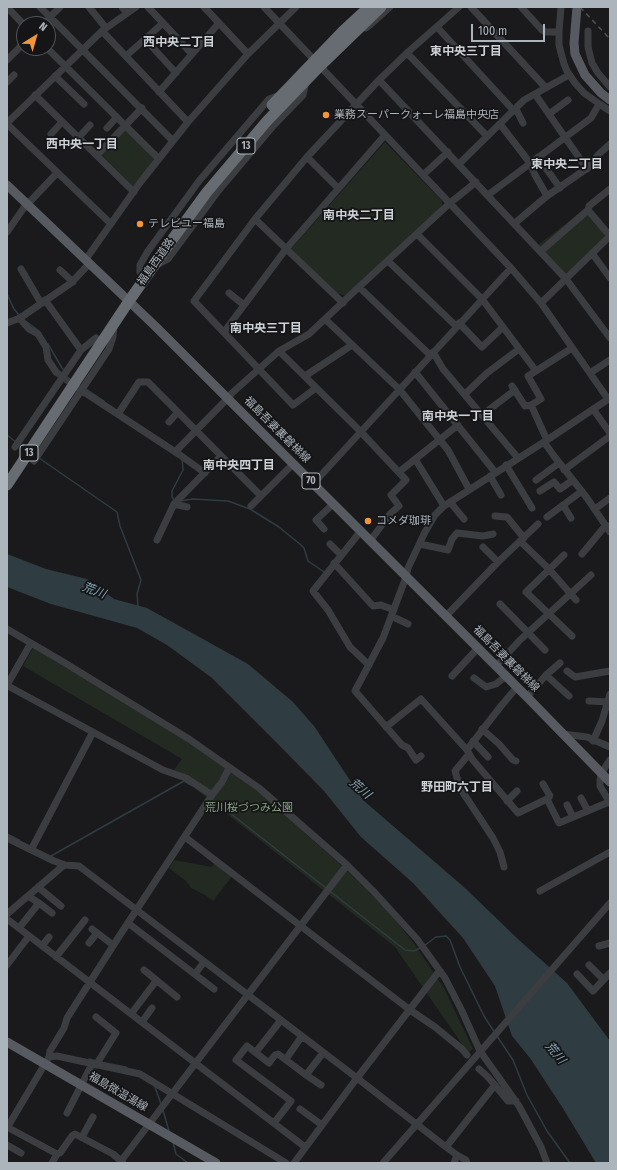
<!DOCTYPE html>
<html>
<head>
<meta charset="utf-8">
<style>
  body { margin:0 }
  #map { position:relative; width:617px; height:1170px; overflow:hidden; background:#1a1a1c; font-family:"Fira Sans Condensed",sans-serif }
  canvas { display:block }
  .frame { position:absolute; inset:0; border:8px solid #acb4bc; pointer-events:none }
  .north { position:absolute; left:16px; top:16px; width:40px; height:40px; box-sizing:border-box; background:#151517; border:1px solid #515559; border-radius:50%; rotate:37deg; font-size:11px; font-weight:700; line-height:16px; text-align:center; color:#acb4bc }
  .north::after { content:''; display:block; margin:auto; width:14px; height:18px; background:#f3953b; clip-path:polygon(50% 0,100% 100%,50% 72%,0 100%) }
  .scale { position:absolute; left:471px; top:24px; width:74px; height:18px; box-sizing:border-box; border:2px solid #acb4bc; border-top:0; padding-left:5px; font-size:12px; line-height:14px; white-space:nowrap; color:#acb4bc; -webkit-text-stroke:3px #151517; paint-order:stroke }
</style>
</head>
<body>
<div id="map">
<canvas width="617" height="1170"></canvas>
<div class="frame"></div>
<div class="north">N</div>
<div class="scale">100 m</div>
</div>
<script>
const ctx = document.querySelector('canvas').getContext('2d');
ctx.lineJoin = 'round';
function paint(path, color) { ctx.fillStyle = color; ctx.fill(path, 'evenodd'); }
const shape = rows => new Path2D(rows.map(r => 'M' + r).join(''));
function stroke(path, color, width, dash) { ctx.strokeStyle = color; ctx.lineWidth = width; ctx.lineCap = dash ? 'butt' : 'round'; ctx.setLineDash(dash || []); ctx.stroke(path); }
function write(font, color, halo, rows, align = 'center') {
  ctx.font = font + ' "Fira Sans Condensed","Noto Sans JP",sans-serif'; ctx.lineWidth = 3.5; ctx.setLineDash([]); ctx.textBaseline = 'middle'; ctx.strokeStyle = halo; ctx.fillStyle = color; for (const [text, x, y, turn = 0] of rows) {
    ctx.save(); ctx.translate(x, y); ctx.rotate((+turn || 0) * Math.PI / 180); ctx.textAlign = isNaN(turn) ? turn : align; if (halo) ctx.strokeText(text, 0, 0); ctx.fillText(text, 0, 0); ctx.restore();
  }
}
const green = shape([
  [126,128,156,158,133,186,101,154],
  [385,142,442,201,442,207,346,296,337,293,291,249],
  [589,206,610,231,569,280,538,245],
  [33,648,186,740,257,790,343,867,386,909,413,942,444,988,473,1049,468,1053,395,947,173,771,182,759,23,666],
  [174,860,212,867,215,862,233,875,213,901,205,895,191,888,186,881,169,868]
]);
const water = shape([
  [7,554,46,569,87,579,114,599,147,608,248,664,293,702,314,726,363,800,465,888,519,940,567,983,610,1041,610,1163,596,1163,564,1110,530,1058,512,1036,495,986,463,938,413,883,361,837,324,791,269,735,212,678,167,645,137,628,51,604,7,587]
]);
const stream = shape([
  [7,294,14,309,20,316],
  [27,322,39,331],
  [48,344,62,368,65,371],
  [86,389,104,401],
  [7,435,16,442],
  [19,444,26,449],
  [39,458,117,512,120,526,141,580,137,594,138,606],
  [174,500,172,497,172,491,183,470,182,459],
  [180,501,193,499,228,501,250,509,279,527,301,545,304,548,308,561,324,572],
  [212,799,326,888],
  [7,834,19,840],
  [51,856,184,781,191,785],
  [331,892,405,950,414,951,420,948],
  [425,945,436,937,446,936,450,940,460,967,484,1016,495,1033],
  [497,1036,513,1060,527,1095,547,1131,570,1163],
  [89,1059,97,1061],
  [100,1062,126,1067,129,1069],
  [155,1087,161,1104],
  [163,1110,169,1131],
  [173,1142,176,1154,188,1163]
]);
const minorTunnel = shape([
  [56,372,86,394]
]);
const minor = shape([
  [7,7,24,25],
  [40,7,173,141],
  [89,7,106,28],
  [122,7,127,13],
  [148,7,192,54],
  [204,7,248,54],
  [264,7,511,268,541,303,608,399],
  [471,7,546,88],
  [521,7,542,30,546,32,559,32],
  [561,7,559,32,559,45,564,64,567,71,575,83,584,93,598,103,610,111],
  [43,24,60,7],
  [362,27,366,28,370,25,390,7],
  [437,27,514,111],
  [102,31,188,122],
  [588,31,588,47,592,63,598,73,610,87],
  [145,39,176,73],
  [47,48,159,159],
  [407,53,487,136],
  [126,56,163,23],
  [7,60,24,43],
  [55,76,84,104],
  [379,80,566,279,610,338],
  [7,82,14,75],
  [159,92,219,23],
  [535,94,587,169],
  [35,95,134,192],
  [516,109,523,123],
  [549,114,568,100],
  [7,123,102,31,136,7],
  [7,124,110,223],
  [500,124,530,163,535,175,547,196],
  [107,128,117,117],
  [51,134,62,122],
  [79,137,90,125],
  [97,155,142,108],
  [307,157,338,188],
  [538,157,560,188],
  [459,164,524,100,569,75],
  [423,175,448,152],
  [488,195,591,118,599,104],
  [588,210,610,236],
  [255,219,343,303],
  [515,223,547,196,589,167,599,154,610,144],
  [7,232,23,209,57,173],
  [417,234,482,299,536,371],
  [541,251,588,210,589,206,610,189],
  [592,253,610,278],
  [86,259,139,184,188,122,248,54,296,7],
  [388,261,456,326],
  [155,266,168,259,219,190,274,125,303,95,306,81],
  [21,269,41,303],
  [60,270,73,282],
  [140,272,140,265,148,251,199,181,269,99,280,95],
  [229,293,244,305],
  [45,300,81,350],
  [541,303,610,236],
  [19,318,29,329,38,334,46,347,48,360,56,372],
  [326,320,399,389,448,450,469,489],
  [7,323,20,318,71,283,90,263],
  [459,323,482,347,503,327],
  [224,332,286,249,385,135],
  [279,351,360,431,406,480,391,495,399,506,390,514,370,541],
  [433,352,443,369,518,458],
  [430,355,359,287,450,203,476,182],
  [415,372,495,472],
  [590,373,610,360],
  [305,376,352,345],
  [512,386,525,406,531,405],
  [316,388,293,405,194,301,255,219,307,157,379,80,408,52,459,7],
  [87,394,180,455,205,473],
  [465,394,487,373,519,349],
  [610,398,544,442,554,456,587,498,610,532],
  [593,409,610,433],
  [118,414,139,382,148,382,261,496],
  [482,415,515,390],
  [169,422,178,412],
  [547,440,531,405,541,399,528,376,572,348],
  [15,447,81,350,96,338],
  [175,452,228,398,232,393,279,351,309,334,359,287],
  [415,459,444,506],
  [34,461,109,349,113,337,114,325],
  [506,465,532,508],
  [564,470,610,436],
  [399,472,458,425],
  [490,476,501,495],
  [536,480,559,463],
  [313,484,511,268],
  [540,491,554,482,560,489,573,480],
  [450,502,464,519],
  [174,504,187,507],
  [563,505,571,518],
  [251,506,293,464],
  [595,509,610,498],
  [495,516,507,517,524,538],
  [547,517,582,491],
  [324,529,316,520,333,504],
  [360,532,313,591,328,610,350,647,369,665],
  [157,540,174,504,221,456],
  [520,541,549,569,576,600],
  [330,544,341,555],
  [420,544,448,550,452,539,457,533,483,536,493,534],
  [483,547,498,562],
  [582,554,606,525],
  [564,555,526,592,572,636],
  [334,563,373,606,381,605,394,610],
  [500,604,545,650],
  [391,616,408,624],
  [446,616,498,562,538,524],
  [7,629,60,660,189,739,259,788,347,865,375,893,417,939,445,978,461,1009,480,1051,519,1106,541,1147,547,1163],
  [496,666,520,640,591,575],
  [567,671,575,677,610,671],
  [546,675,569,696],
  [452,676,478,648],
  [474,678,486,687,496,684,506,676],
  [7,685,31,643],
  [8,686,163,770,186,778,212,795],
  [527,697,546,675,560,663],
  [589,701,608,702],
  [386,727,421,699,467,750,472,759,518,813,547,799,559,823,609,802],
  [482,729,499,744,513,760,516,761],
  [562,734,587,737,610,747],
  [473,741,488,757],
  [593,741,602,721,610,694],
  [467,750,501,706,517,687],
  [469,754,455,771,460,788,493,838,500,852,504,867],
  [421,756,416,760,408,748,402,745,355,691,383,638,406,577,408,568,425,532,435,515,444,506,544,442],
  [610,760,602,772,600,780,600,786,610,803],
  [543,784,550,796,547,799],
  [581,798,588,811],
  [507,801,517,791],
  [567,805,573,817],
  [185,837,410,1010,435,1027,462,1049,467,1055],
  [7,838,54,861,65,865,79,866,357,1078,437,974,441,972],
  [31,850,93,732],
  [38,887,61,906],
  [540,891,610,852],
  [39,903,52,913],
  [7,914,64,865],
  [7,919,305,1147],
  [128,923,214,989],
  [19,928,39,903,28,896],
  [92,929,113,945],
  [89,943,97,933],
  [42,946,49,937],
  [599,946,610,943],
  [56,957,85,920],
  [7,965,29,936],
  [589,965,603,979],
  [144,970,177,997],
  [195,974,204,962],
  [577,974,593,991,610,973],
  [131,1014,156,981],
  [96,1017,116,1033,96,1065],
  [142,1022,152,1008],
  [256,1052,281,1020],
  [49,1057,57,1056,140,1074,286,1163],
  [286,1059,302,1036],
  [479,1069,488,1077,508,1101,516,1101],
  [306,1075,321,1085],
  [300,1109,322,1125],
  [67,1113,92,1064],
  [274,1123,291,1101,236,1060,247,1046,269,1063,275,1055,278,1054,306,1075,323,1053],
  [7,1127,57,1154,60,1153,72,1136,75,1134,113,1154,121,1161,120,1163],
  [7,1128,49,1057,50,1051,64,1028,67,1018,120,935,212,795,222,782,229,768],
  [82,1137,93,1117],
  [7,1145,21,1153],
  [446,1147,457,1155,454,1163],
  [457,1155,466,1160,467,1163],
  [52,1163,57,1154],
  [123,1163,121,1161,172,1094,347,865],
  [294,1163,357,1078,446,1147,495,1085],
  [383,1163,610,903]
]);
const major = shape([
  [577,7,574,43,575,54,585,75,601,93,610,100],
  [7,185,155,326,527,697,610,782],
  [7,1042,216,1163]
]);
const highway = shape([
  [272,105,343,31,369,7],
  [7,485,129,301,169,244,207,192,267,121,320,66,381,7]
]);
const rail = shape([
  [580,7,610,39]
]);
const markers = [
  [326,115,4,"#f3953b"],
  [140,224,4,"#f3953b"],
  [368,521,4,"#f3953b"]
];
const shields = [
  [246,146,18],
  [29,453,18],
  [311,481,18]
];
const shieldNames = [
  ["13",246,146],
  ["13",29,453],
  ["70",311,481]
];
const poiNames = [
  ["業務スーパークォーレ福島中央店",334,115],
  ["テレビユー福島",148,224],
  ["コメダ珈琲",376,521]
];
const streetNames = [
  ["福島西道路",156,262,-55],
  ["福島吾妻裏磐梯線",277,430,45],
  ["福島吾妻裏磐梯線",506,659,45],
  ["福島微温湯線",118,1092,30]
];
const parkNames = [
  ["荒川桜づつみ公園",249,808]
];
const neighbourhoodNames = [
  ["西中央二丁目",179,43],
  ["東中央三丁目",466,52],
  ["西中央一丁目",82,145],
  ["東中央二丁目",567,165],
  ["南中央二丁目",359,216],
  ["南中央三丁目",266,329],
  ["南中央一丁目",458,417],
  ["南中央四丁目",239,466],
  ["野田町六丁目",457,788]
];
const waterNames = [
  ["荒川",94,591,21],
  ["荒川",360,789,40],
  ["荒川",555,1053,50]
];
paint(green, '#222a21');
paint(water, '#2f3c41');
stroke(stream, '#2f3c41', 1.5);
stroke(minorTunnel, '#37393c', 7, [7, 3.5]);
stroke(minor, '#3b3d41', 7);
stroke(major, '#575a60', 9);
stroke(highway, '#676c72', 11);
stroke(rail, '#4e5156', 1.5, [5, 4]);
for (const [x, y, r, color] of markers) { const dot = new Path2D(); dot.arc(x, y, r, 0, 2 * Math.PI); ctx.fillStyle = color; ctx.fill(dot); stroke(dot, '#151517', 1.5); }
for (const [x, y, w] of shields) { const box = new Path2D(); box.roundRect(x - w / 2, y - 8, w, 16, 3); ctx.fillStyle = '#151517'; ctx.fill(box); stroke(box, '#acb4bc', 1); }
write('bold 10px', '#acb4bc', null, shieldNames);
write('11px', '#acb4bc', '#151517', poiNames, 'left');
write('11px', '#acb4bc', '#151517', streetNames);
write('11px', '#87a683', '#151517', parkNames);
write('bold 12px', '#cdd2d7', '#151517', neighbourhoodNames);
write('italic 12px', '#84a7b6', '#151517', waterNames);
</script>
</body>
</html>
